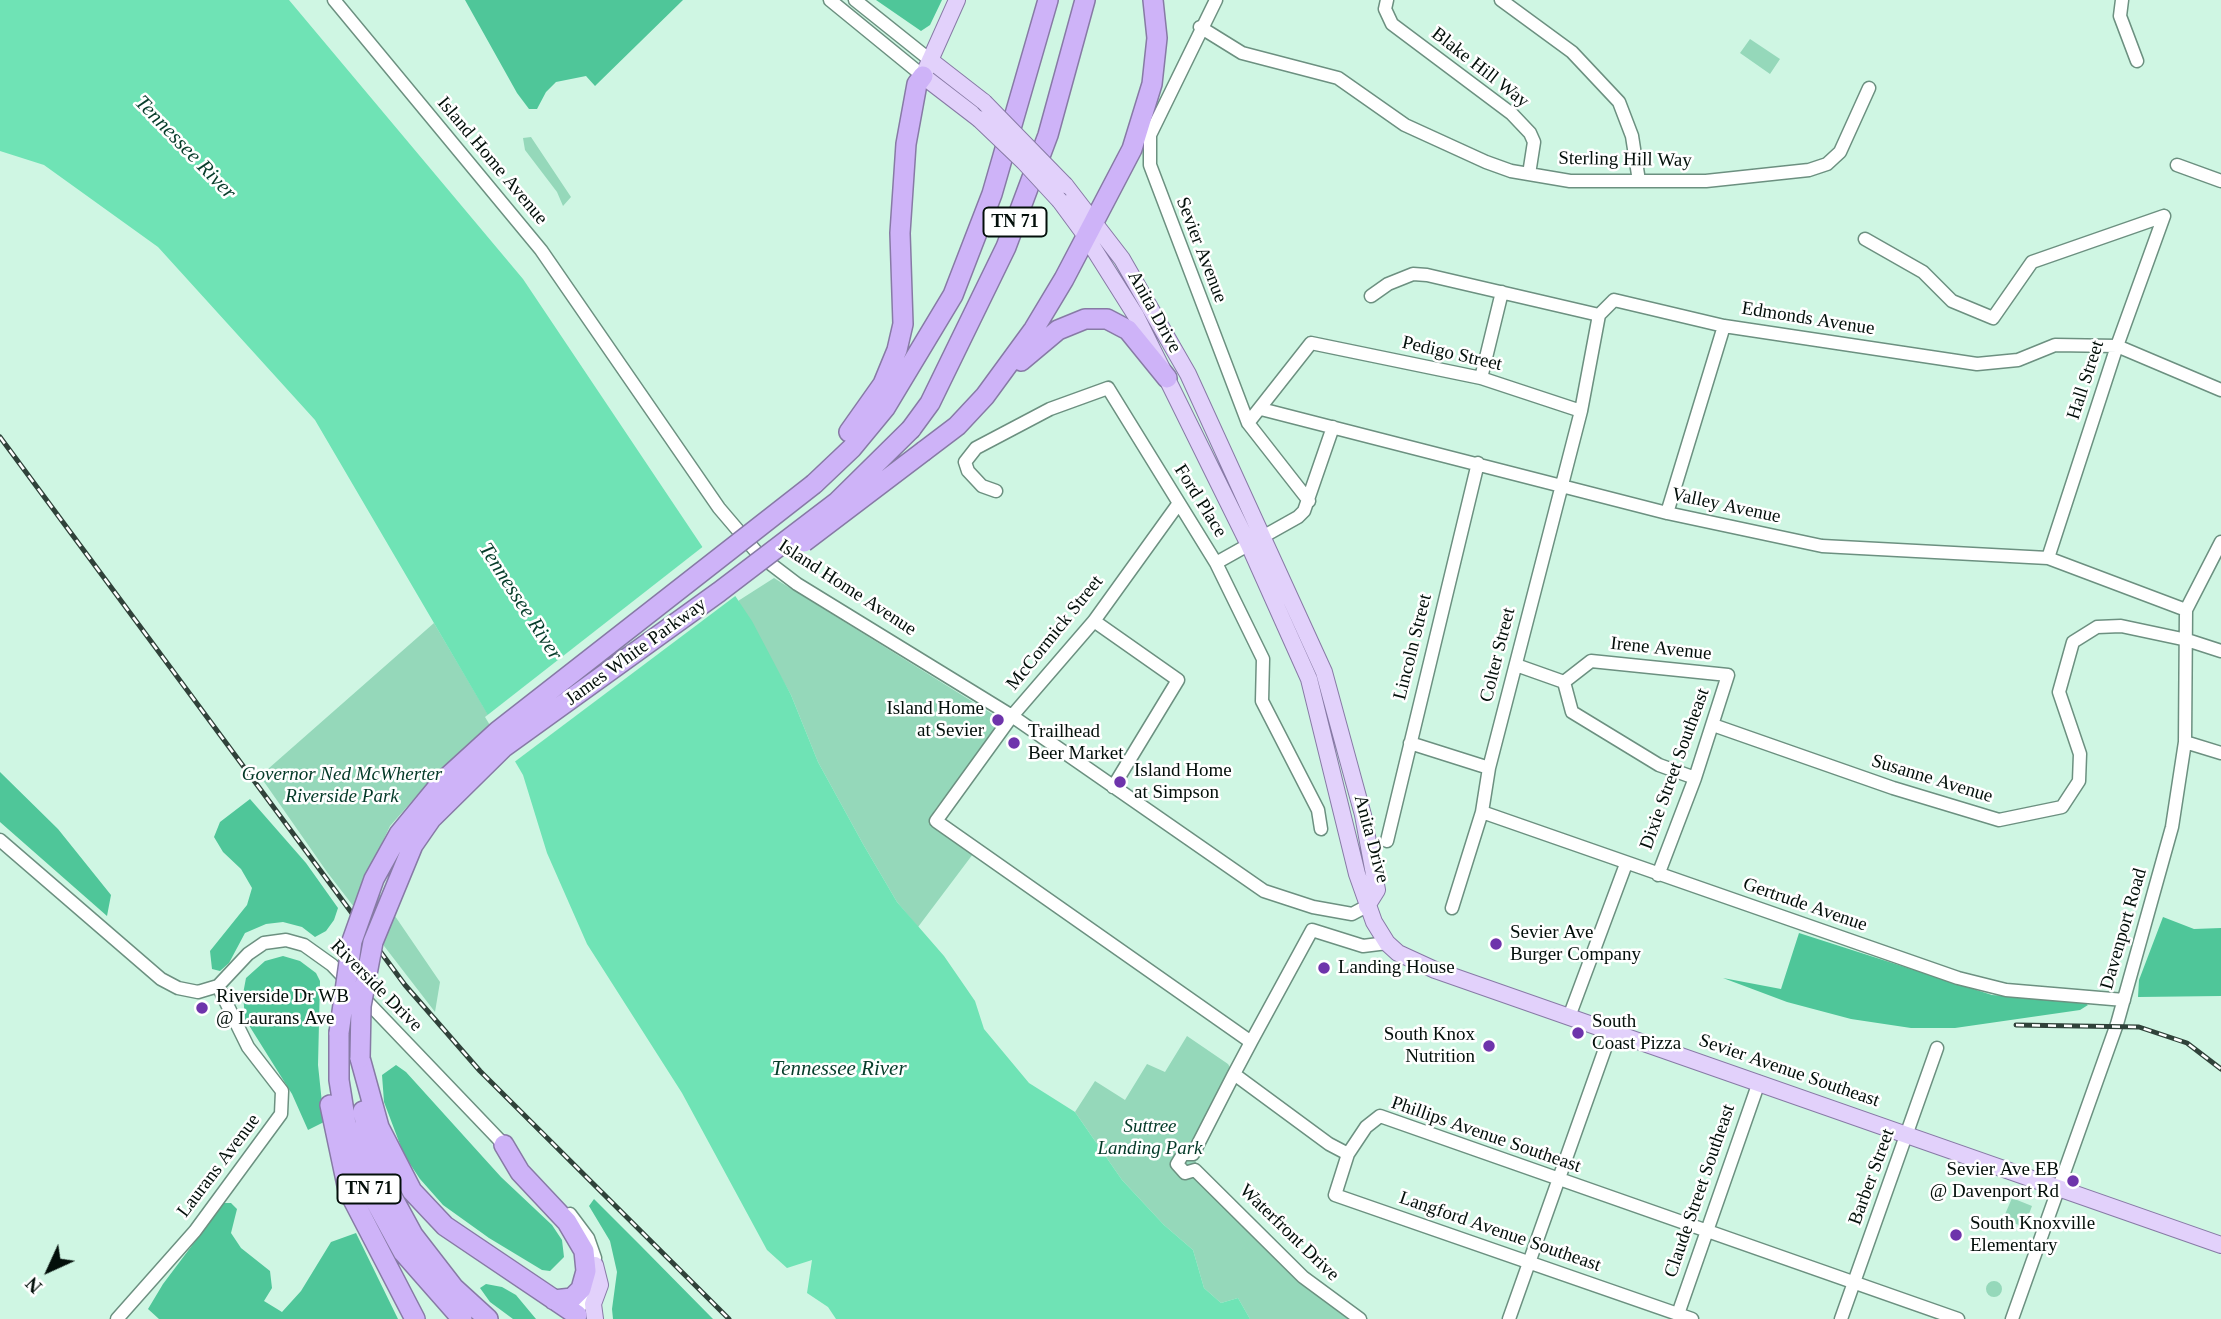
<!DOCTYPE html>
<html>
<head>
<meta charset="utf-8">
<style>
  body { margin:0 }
  #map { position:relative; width:2221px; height:1319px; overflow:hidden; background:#cff6e3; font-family:"Times New Roman",serif }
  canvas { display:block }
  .north { position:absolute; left:14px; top:1235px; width:70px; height:70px; -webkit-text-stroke:5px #fff; paint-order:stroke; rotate:225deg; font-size:19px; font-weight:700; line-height:28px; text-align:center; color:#030f0a }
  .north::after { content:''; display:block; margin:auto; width:24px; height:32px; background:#030f0a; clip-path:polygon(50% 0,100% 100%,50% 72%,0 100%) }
</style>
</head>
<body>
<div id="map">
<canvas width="2221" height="1319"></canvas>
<div class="north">N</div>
</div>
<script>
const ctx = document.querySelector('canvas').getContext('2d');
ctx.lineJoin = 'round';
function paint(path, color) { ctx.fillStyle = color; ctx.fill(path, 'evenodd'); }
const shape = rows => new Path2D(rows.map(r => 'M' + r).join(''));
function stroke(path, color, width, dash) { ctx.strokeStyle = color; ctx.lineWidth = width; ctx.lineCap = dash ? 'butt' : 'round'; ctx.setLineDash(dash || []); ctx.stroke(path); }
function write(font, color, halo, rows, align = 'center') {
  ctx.font = font + ' "Times New Roman",serif'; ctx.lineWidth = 5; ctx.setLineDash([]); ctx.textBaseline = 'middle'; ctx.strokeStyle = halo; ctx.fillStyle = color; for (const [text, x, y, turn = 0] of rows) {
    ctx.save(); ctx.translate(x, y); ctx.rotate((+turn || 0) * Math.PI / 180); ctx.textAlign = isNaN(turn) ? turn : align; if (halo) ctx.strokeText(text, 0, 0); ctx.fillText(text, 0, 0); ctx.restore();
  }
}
const green = shape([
  [1750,39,1780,59,1770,74,1740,53],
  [531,137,571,197,563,206,557,192,525,150,523,138],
  [774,578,1002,720,934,811,931,821,945,835,973,854,918,927,897,902,863,844,818,762,791,695,738,601],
  [434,623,493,723,435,775,390,826,367,875,440,982,435,1012,327,872,260,776],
  [1187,1036,1228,1064,1234,1074,1195,1157,1197,1167,1261,1236,1360,1319,1250,1319,1238,1298,1221,1303,1204,1288,1193,1250,1164,1225,1122,1180,1075,1112,1095,1081,1125,1100,1147,1064,1165,1072],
  [2012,1198,2032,1206,2024,1227,2003,1219],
  '1986 1289a8 8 0 1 1 16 0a8 8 0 1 1-16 0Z'
]);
const forest = shape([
  [465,0,683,0,595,86,586,76,556,82,546,92,537,109,529,109,517,93],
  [876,0,942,0,930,25,921,31],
  [0,772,58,829,111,895,107,916,0,822],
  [250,799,306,863,338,908,334,920,326,931,315,937,302,927,283,922,266,924,245,933,229,963,220,971,212,969,210,951,247,905,252,888,241,869,223,852,214,837,220,822],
  [2163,917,2194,929,2221,928,2221,996,2138,997,2139,980],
  [1799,933,1992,995,2082,1001,2088,1005,2080,1010,1955,1028,1911,1028,1851,1019,1787,1002,1723,978,1781,989],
  [283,956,300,961,316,973,320,981,318,1065,324,1122,308,1130,292,1094,245,1019,243,994,246,978,265,961],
  [396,1065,406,1072,501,1177,552,1225,562,1240,564,1257,550,1271,542,1270,489,1238,443,1205,420,1179,404,1155,384,1102,382,1075],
  [594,1199,641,1246,713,1319,613,1319,612,1309,617,1272,610,1241,589,1206],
  [224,1203,231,1203,237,1209,231,1233,241,1248,270,1271,272,1288,264,1301,282,1312,301,1291,331,1242,356,1233,398,1319,159,1319,148,1309,163,1284],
  [486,1284,502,1287,516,1295,536,1319,513,1319,490,1302,480,1288]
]);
const water = shape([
  [0,0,289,0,523,279,752,621,791,695,818,762,863,844,897,902,944,956,975,1001,984,1029,1029,1083,1075,1112,1122,1180,1164,1225,1193,1250,1204,1288,1221,1303,1238,1298,1250,1319,836,1319,828,1307,807,1293,812,1260,787,1268,767,1250,682,1093,587,944,547,853,523,775,315,420,158,247,44,165,0,151]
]);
const pier = shape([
  [705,545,738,594,513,763,485,717]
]);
const minor = shape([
  [334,0,541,250,719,508,759,555,797,584,1012,716,1264,891,1313,907,1352,914,1367,906],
  [830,0,923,76],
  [855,0,930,60],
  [1216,0,1150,135,1150,165,1248,423,1309,501],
  [1387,0,1385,9,1392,24,1512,114,1530,133,1534,142,1529,174],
  [1501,0,1572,52,1619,102,1632,136,1639,181],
  [2122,0,2120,16,2137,61],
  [1200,27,1242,53,1338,78,1405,125,1486,162,1511,171,1570,181,1706,181,1809,170,1827,164,1840,152,1869,88],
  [2177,165,2221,181],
  [1865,239,1923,272,1952,301,1993,318,2032,262,2164,216],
  [1371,296,1388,284,1413,274,1427,275,1599,315,1614,300,1724,326,1977,364,2018,360,2055,345,2117,346,2221,390],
  [1481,378,1502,292],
  [1261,409,1667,513,1822,546,2048,558,2186,610],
  [1248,423,1311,343,1481,378,1581,411],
  [996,491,982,486,968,471,965,462,976,448,1050,409,1108,388,1216,563,1263,659,1262,701,1318,810,1321,829],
  [1179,503,1094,621,1012,716,936,821,1251,1042,1234,1074,1329,1144,1348,1154],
  [1667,513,1724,326],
  [2048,558,2117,346,2164,216],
  [1216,563,1298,517,1304,511,1333,427],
  [1094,621,1178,680,1113,787],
  [1516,665,1564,682],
  [1564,682,1591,661,1728,675,1695,778,1658,875],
  [1564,682,1572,712,1659,765,1695,778],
  [1713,725,1893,788,1999,820,2062,807,2079,781,2080,754,2059,692,2073,642,2097,627,2121,626,2187,640,2221,651],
  [2185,742,2221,753],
  [1410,743,1489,768],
  [1482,812,1958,978,2006,990,2124,1000],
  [0,840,161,979,178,988,198,992,218,986,248,954,264,943,286,940,304,945,332,965,509,1150],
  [1387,841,1478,463],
  [1452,908,1482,812,1489,768,1581,411,1599,315],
  [1569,1017,1626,864],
  [1251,1042,1312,930,1363,946,1387,943],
  [1193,1154,1234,1074],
  [1193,1154,1183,1154,1177,1164,1185,1173,1195,1170],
  [1195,1170,1303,1277,1360,1319],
  [570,1214,588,1238,595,1258],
  [1678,1314,1759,1082],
  [117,1319,195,1231,281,1114,282,1091,248,1047,218,986],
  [574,1319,592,1283],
  [1509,1319,1611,1032],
  [1692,1319,1335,1195,1348,1154,1366,1127,1380,1116,1958,1319],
  [1841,1319,1937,1048],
  [2012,1319,2117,1024,2172,827,2185,742,2186,610,2221,542]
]);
const major = shape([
  [957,0,923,76,979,119],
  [930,60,984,102],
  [1065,185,1122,259,1188,374,1324,672,1363,815,1377,890,1367,906],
  [1060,201,1085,235,1136,316,1249,545,1309,679,1357,874,1374,922,1387,943,1398,953,1435,970,2221,1245],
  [595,1265,600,1285,593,1304,595,1319]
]);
const highway = shape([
  [1021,361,1058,330,1085,319,1107,319,1128,330,1167,378],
  [911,429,930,403,1006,247,1048,135,1085,0],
  [849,432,883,384,897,350,903,324,900,233,906,144,917,84,923,76],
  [924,451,957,426,985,396,1034,329,1064,279,1132,149,1152,84,1157,38,1153,0],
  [814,484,852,448,885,408,953,295,992,194,1048,0],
  [339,1033,339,1080,346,1124,373,1197,403,1252,462,1319],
  [360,1058,379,1127,412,1191,445,1226,577,1315],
  [330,1105,348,1190,415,1319],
  [363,1111,369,1140,388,1189,413,1235,454,1288,488,1319],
  [504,1145,520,1172,567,1222,584,1251,586,1271,581,1289,572,1298,554,1300]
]);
const rail = shape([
  [0,437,405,985,480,1071,729,1319],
  [2016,1025,2139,1027,2187,1043,2221,1069]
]);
const majorBridge = shape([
  [984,102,1065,185],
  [979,119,1024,162,1060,201]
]);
const highwayBridge = shape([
  [804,542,924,451],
  [339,1033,352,941,374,879,399,834,441,783,498,731,814,484],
  [360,1058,361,1006,373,942,413,845,431,819,504,747,719,592,837,502,911,429]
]);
const markers = [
  [998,720,7,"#6e34ab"],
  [1014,743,7,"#6e34ab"],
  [1120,782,7,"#6e34ab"],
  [1496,944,7,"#6e34ab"],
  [1324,968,7,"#6e34ab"],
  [202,1008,7,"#6e34ab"],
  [1578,1033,7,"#6e34ab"],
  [1489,1046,7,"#6e34ab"],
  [2073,1181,7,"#6e34ab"],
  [1956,1235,7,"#6e34ab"]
];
const shields = [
  [1015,222,63],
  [369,1189,63]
];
const shieldNames = [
  ["TN 71",1015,222],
  ["TN 71",369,1189]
];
const streetNames = [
  ["Blake Hill Way",1480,68,38],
  ["Sterling Hill Way",1625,160,1],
  ["Island Home Avenue",492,161,50],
  ["Sevier Avenue",1201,250,69],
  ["Anita Drive",1154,312,61],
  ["Edmonds Avenue",1808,319,9],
  ["Pedigo Street",1452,354,13],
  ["Hall Street",2086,380,-72],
  ["Ford Place",1200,501,58],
  ["Valley Avenue",1726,506,12],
  ["Island Home Avenue",847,588,33],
  ["McCormick Street",1055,633,-51],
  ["Lincoln Street",1413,647,-76],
  ["Irene Avenue",1661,649,6],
  ["James White Parkway",636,652,-36],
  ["Colter Street",1498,655,-76],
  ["Dixie Street Southeast",1675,769,-70],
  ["Susanne Avenue",1932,779,17],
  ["Anita Drive",1371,839,75],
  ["Gertrude Avenue",1805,905,19],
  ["Davenport Road",2124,929,-74],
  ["Riverside Drive",376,986,45],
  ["Sevier Avenue Southeast",1789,1071,19],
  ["Phillips Avenue Southeast",1486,1135,19],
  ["Laurans Avenue",219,1166,-53],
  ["Barber Street",1872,1177,-70],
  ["Claude Street Southeast",1700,1191,-71],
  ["Langford Avenue Southeast",1500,1232,19],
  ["Waterfront Drive",1289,1233,44]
];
const poiNames = [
  ["Island Home",984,709,"right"],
  ["at Sevier",984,731,"right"],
  ["Trailhead",1028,732],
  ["Beer Market",1028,754],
  ["Island Home",1134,771],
  ["at Simpson",1134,793],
  ["Sevier Ave",1510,933],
  ["Burger Company",1510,955],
  ["Landing House",1338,968],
  ["Riverside Dr WB",216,997],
  ["@ Laurans Ave",216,1019],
  ["South",1592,1022],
  ["Coast Pizza",1592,1044],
  ["South Knox",1475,1035,"right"],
  ["Nutrition",1475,1057,"right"],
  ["Sevier Ave EB",2059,1170,"right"],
  ["@ Davenport Rd",2059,1192,"right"],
  ["South Knoxville",1970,1224],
  ["Elementary",1970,1246]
];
const parkNames = [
  ["Governor Ned McWherter",342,775],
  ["Riverside Park",342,797],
  ["Suttree",1150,1127],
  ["Landing Park",1150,1149]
];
const waterNames = [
  ["Tennessee River",185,148,46],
  ["Tennessee River",520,602,57],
  ["Tennessee River",839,1069]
];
paint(green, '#95d8ba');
paint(forest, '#4fc699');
paint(water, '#6fe3b5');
paint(pier, '#cff6e3');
stroke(minor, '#6c9080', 15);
stroke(major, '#877aa5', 18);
stroke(highway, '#877aa5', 22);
stroke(minor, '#fff', 12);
stroke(major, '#e2d1fb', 16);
stroke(highway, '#ceb3f8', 19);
stroke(rail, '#30423a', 5);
stroke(rail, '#fff', 2.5, [8]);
stroke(majorBridge, '#877aa5', 18, []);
stroke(highwayBridge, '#877aa5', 22, []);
stroke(majorBridge, '#e2d1fb', 16);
stroke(highwayBridge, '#ceb3f8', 19);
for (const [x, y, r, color] of markers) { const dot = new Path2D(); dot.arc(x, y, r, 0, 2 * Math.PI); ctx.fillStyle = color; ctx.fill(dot); stroke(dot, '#fff', 2.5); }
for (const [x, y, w] of shields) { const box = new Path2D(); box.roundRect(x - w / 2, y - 14.5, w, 29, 5); ctx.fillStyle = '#fff'; ctx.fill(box); stroke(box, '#030f0a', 2); }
write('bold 18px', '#030f0a', null, shieldNames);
write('19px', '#030f0a', '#fff', streetNames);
write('19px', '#030f0a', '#fff', poiNames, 'left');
write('italic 19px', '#033927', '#fff', parkNames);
write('italic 21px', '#073d2b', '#fff', waterNames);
</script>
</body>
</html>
